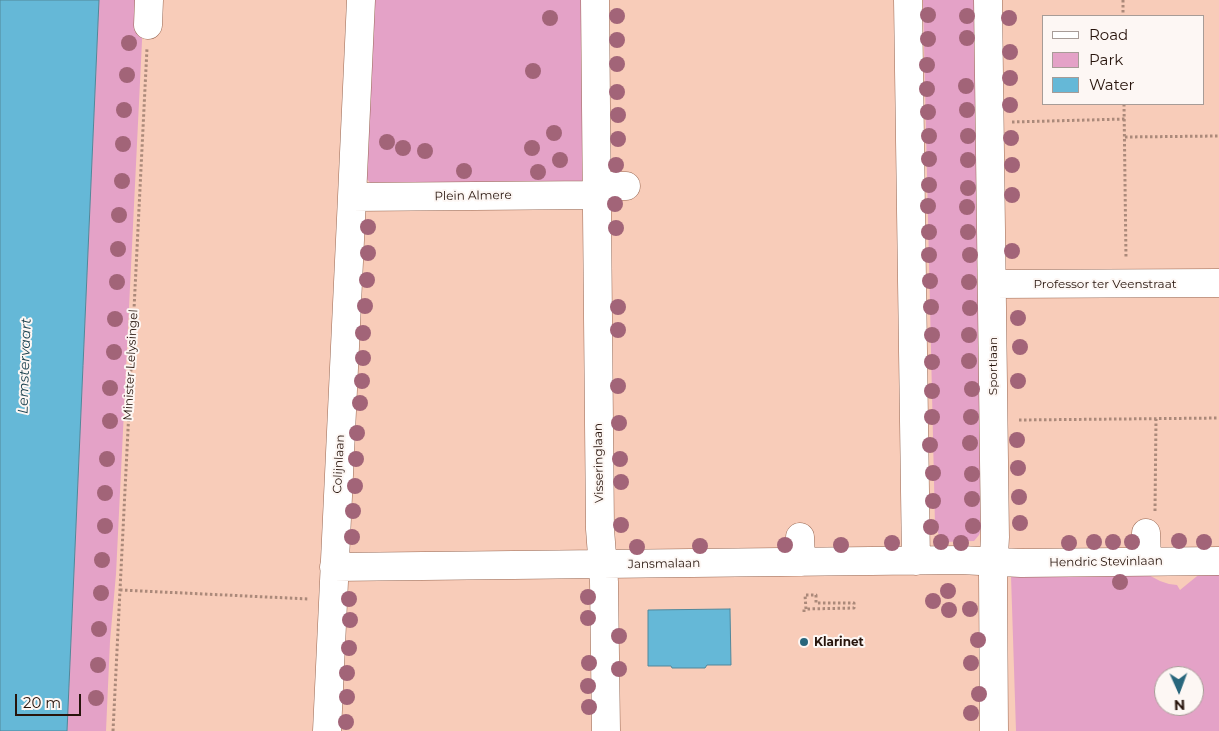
<!DOCTYPE html>
<html>
<head>
<meta charset="utf-8">
<style>
  body { margin:0 }
  #map { position:relative; width:1219px; height:731px; overflow:hidden; background:#f8ccb9; font-family:Montserrat,sans-serif }
  canvas { display:block }
  .legend { position:absolute; left:1042px; top:15px; width:162px; height:90px; box-sizing:border-box; background:#fdf7f4; border:1px solid #a79c97; margin:0; padding:6px 9px; list-style:none; font-size:15px; color:#27140c }
  .legend li { display:flex; align-items:center; gap:10px; height:25px }
  .legend b { width:25px; border:1px solid #a79c97 }
  .north { position:absolute; left:1154px; top:666px; width:50px; height:50px; box-sizing:border-box; background:#fdf7f4; border:1px solid #a79c97; border-radius:50%; rotate:178deg; font-size:14px; font-weight:700; line-height:20px; text-align:center; color:#27140c }
  .north::after { content:''; display:block; margin:auto; width:18px; height:22px; background:#28667c; clip-path:polygon(50% 0,100% 100%,50% 72%,0 100%) }
  .scale { position:absolute; left:15px; top:694px; width:66px; height:22px; box-sizing:border-box; border:2px solid #27140c; border-top:0; padding-left:6px; font-size:15px; line-height:18px; white-space:nowrap; color:#27140c; -webkit-text-stroke:4px #fdf7f4; paint-order:stroke }
</style>
</head>
<body>
<div id="map">
<canvas width="1219" height="731"></canvas>
<ul class="legend">
<li><b style="height:6px;background:#fff"></b>Road</li>
<li><b style="height:14px;background:#e4a2c7"></b>Park</li>
<li><b style="height:14px;background:#65b8d7"></b>Water</li>
</ul>
<div class="north">N</div>
<div class="scale">20 m</div>
</div>
<script>
const ctx = document.querySelector('canvas').getContext('2d');
ctx.lineJoin = 'round';
function paint(path, color) { ctx.fillStyle = color; ctx.fill(path, 'evenodd'); }
const shape = rows => new Path2D(rows.map(r => 'M' + r).join(''));
function stroke(path, color, width, dash) { ctx.strokeStyle = color; ctx.lineWidth = width; ctx.lineCap = dash ? 'butt' : 'round'; ctx.setLineDash(dash || []); ctx.stroke(path); }
function write(font, color, halo, rows, align = 'center') {
  ctx.font = font + ' Montserrat,sans-serif'; ctx.lineWidth = 4; ctx.setLineDash([]); ctx.textBaseline = 'middle'; ctx.strokeStyle = halo; ctx.fillStyle = color; for (const [text, x, y, turn = 0] of rows) {
    ctx.save(); ctx.translate(x, y); ctx.rotate((+turn || 0) * Math.PI / 180); ctx.textAlign = isNaN(turn) ? turn : align; if (halo) ctx.strokeText(text, 0, 0); ctx.fillText(text, 0, 0); ctx.restore();
  }
}
const green = shape([
  [99,0,144,0,116,574,110,641,106,731,67,731],
  [371,0,587,0,584,179,580,183,372,185,366,178],
  [923,0,977,0,983,524,979,535,974,541,944,542,938,533,935,525],
  [1139,570,1160,581,1169,584,1177,585,1180,590,1202,572,1219,572,1219,731,1016,731,1011,576],
  [1164,676,1194,676,1194,706,1164,706]
]);
const water = shape([
  [0,0,99,0,67,731,0,731,0,0],
  [730,609,731,665,707,665,705,668,672,668,671,666,648,666,648,610,730,609]
]);
const path = shape([
  [1123,0,1123,16],
  [1124,104,1126,259],
  [1012,122,1125,119],
  [1125,137,1219,136],
  [1019,420,1219,418],
  [1155,511,1156,419],
  [120,590,309,599],
  [804,612,804,609,806,609,805,595,816,595,816,603,854,603,854,608,806,609],
  [113,731,147,48]
]);
const minor = shape([
  [361,0,352,197,596,195],
  [595,0,600,529,604,582,606,731],
  [908,0,916,561],
  [988,0,995,537,993,574,994,731],
  [148,25,149,0],
  [596,186,626,186],
  [992,284,1219,283],
  [1146,533,1147,561],
  [800,537,801,562],
  [334,567,960,560,1021,563,1219,561],
  [327,731,352,197]
]);
const trees = [
  [928,15],
  [617,16],
  [967,16],
  [550,18],
  [1009,18],
  [967,38],
  [928,39],
  [617,40],
  [129,43],
  [1010,52],
  [617,64],
  [927,65],
  [533,71],
  [127,75],
  [1010,78],
  [966,86],
  [927,89],
  [617,92],
  [1010,105],
  [124,110],
  [967,110],
  [928,112],
  [618,115],
  [554,133],
  [929,136],
  [968,136],
  [1011,138],
  [618,139],
  [387,142],
  [123,144],
  [403,148],
  [532,148],
  [425,151],
  [929,159],
  [560,160],
  [968,160],
  [616,165],
  [1012,165],
  [464,171],
  [538,172],
  [122,181],
  [929,185],
  [968,188],
  [1012,195],
  [615,204],
  [928,206],
  [967,207],
  [119,215],
  [368,227],
  [616,228],
  [929,232],
  [968,232],
  [118,249],
  [1012,251],
  [368,253],
  [929,255],
  [970,255],
  [367,280],
  [930,281],
  [117,282],
  [969,282],
  [365,306],
  [618,307],
  [931,307],
  [970,308],
  [1018,318],
  [115,319],
  [618,330],
  [363,333],
  [932,335],
  [969,335],
  [1020,347],
  [114,352],
  [363,358],
  [969,361],
  [932,362],
  [362,381],
  [1018,381],
  [618,386],
  [110,388],
  [972,389],
  [932,391],
  [360,403],
  [932,417],
  [971,417],
  [110,421],
  [619,423],
  [357,433],
  [1017,440],
  [970,443],
  [930,445],
  [107,459],
  [356,459],
  [620,459],
  [1018,468],
  [933,473],
  [972,474],
  [621,482],
  [355,486],
  [105,493],
  [1019,497],
  [972,499],
  [933,501],
  [353,511],
  [1020,523],
  [621,525],
  [105,526],
  [973,526],
  [931,527],
  [352,537],
  [1179,541],
  [941,542],
  [1094,542],
  [1113,542],
  [1132,542],
  [1204,542],
  [892,543],
  [961,543],
  [1069,543],
  [785,545],
  [841,545],
  [700,546],
  [637,547],
  [102,560],
  [1120,582],
  [948,591],
  [101,593],
  [588,597],
  [349,599],
  [933,601],
  [970,609],
  [949,610],
  [588,618],
  [350,620],
  [99,629],
  [619,636],
  [978,640],
  [349,648],
  [589,663],
  [971,663],
  [98,665],
  [619,669],
  [347,673],
  [588,686],
  [979,694],
  [347,697],
  [96,698],
  [589,707],
  [971,713],
  [346,722]
];
const markers = [
  [804,642,5,"#28667c"]
];
const streetNames = [
  ["Plein Almere",473,196,-1],
  ["Professor ter Veenstraat",1105,284],
  ["Minister Lelysingel",131,365,-87],
  ["Sportlaan",993,366,-90],
  ["Visseringlaan",599,463,-91],
  ["Colijnlaan",339,464,-87],
  ["Hendric Stevinlaan",1106,562,-1],
  ["Jansmalaan",664,564,-1]
];
const poiNames = [
  ["Klarinet",814,642]
];
const waterNames = [
  ["Lemstervaart",25,366,-88]
];
paint(green, '#e4a2c7');
paint(water, '#65b8d7');
stroke(water, '#52879a', 1);
stroke(minor, '#976752', 29);
stroke(path, '#ab897a', 3, [2.5, 2.5]);
stroke(minor, '#fff', 28);
ctx.fillStyle = '#a26478';
for (const [x, y] of trees) { ctx.beginPath(); ctx.arc(x, y, 8, 0, 2 * Math.PI); ctx.fill(); }
for (const [x, y, r, color] of markers) { const dot = new Path2D(); dot.arc(x, y, r, 0, 2 * Math.PI); ctx.fillStyle = color; ctx.fill(dot); stroke(dot, '#fdf7f4', 2); }
write('12px', '#27140c', '#fdf7f4', streetNames);
write('bold 12px', '#27140c', '#fdf7f4', poiNames, 'left');
write('italic 14px', '#1e4451', '#fdf7f4', waterNames);
</script>
</body>
</html>
